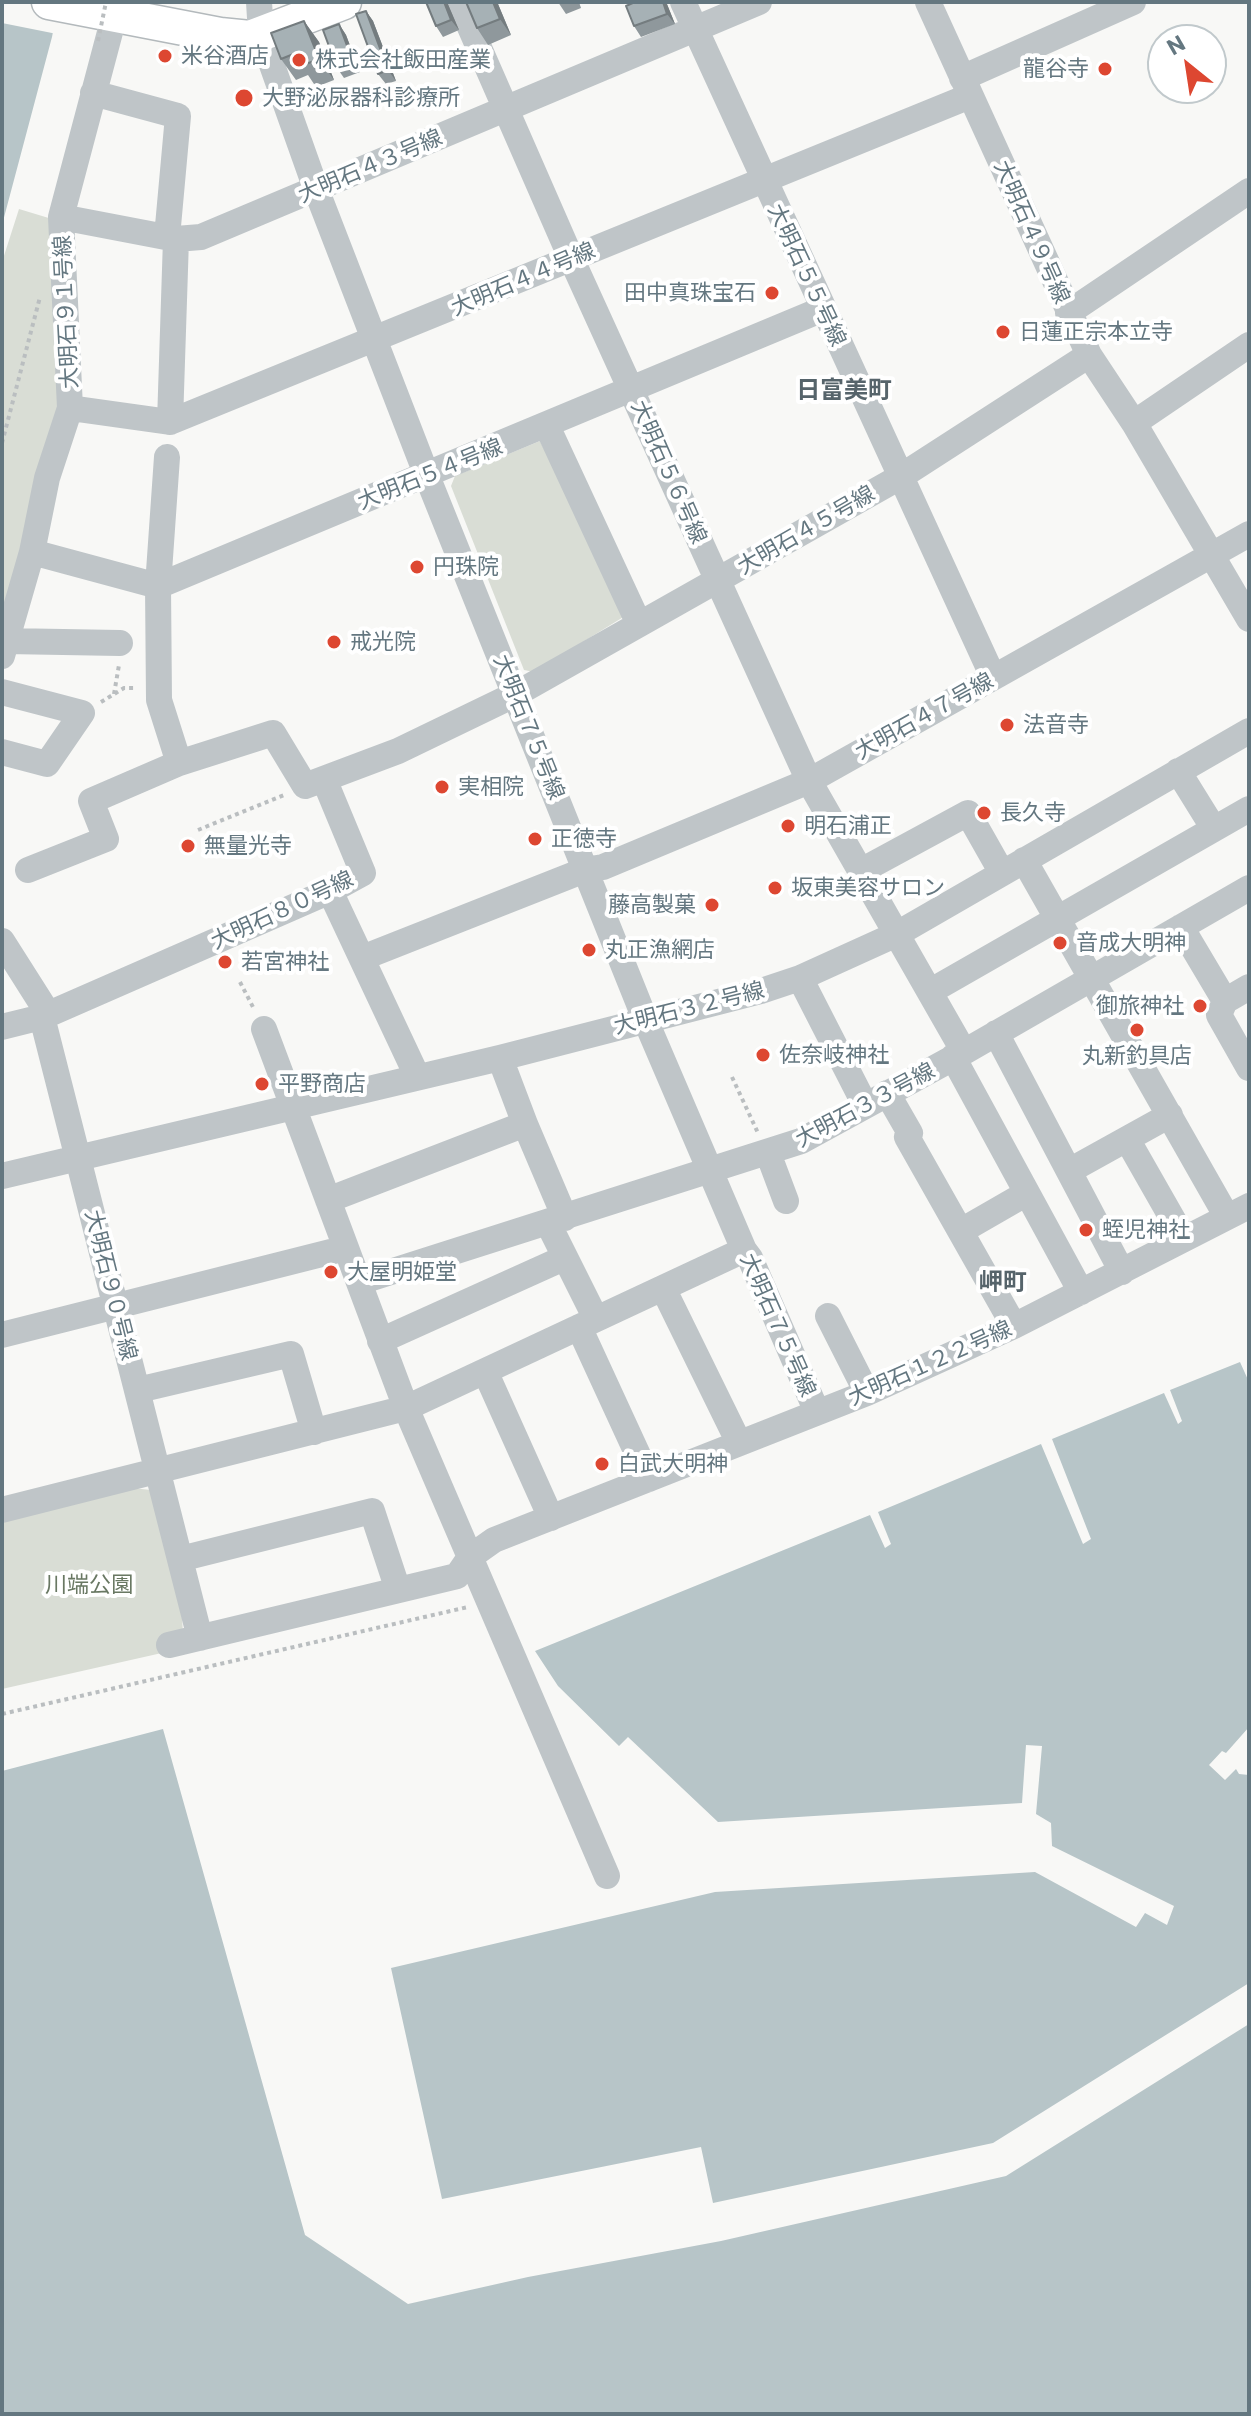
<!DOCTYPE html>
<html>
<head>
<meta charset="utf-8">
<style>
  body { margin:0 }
  #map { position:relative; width:1251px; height:2416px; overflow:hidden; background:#f8f8f6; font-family:Commissioner,sans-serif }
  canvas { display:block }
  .frame { position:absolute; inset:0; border:4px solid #647780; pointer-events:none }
  .north { position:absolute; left:1147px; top:24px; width:80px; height:80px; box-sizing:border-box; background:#fff; border:2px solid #c1c9cc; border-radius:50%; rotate:330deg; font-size:22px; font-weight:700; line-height:32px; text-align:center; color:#647780 }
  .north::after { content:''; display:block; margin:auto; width:28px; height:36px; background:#dd4731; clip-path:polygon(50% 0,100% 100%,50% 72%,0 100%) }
</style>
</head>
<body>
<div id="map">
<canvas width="1251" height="2416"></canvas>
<div class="frame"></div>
<div class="north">N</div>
</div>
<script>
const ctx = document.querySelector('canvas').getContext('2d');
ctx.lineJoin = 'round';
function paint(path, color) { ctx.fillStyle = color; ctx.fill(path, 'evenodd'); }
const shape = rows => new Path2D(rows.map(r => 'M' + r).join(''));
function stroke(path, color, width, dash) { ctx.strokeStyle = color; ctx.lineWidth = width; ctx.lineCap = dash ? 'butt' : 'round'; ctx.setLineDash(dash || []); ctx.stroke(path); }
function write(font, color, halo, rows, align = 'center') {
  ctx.font = font + ' Commissioner,"Noto Sans JP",sans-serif'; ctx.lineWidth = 8; ctx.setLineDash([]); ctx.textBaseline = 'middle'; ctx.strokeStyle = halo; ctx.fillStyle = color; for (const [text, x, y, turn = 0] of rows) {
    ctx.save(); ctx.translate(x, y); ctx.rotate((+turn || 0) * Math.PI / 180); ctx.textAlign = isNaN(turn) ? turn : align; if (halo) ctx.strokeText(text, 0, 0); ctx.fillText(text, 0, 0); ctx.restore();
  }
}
const green = shape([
  [19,209,52,219,62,408,2,631,2,262],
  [540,441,625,616,534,672,524,670,451,486,455,476],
  [132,1488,151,1490,181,1603,184,1648,2,1689,2,1521]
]);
const water = shape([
  [2,2,59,2,52,37,2,225],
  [1240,1362,1249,1382,1249,1983,993,2143,713,2203,701,2147,442,2199,391,1968,715,1892,1035,1872,1136,1927,1145,1913,1167,1925,1174,1906,1052,1846,1051,1823,1036,1814,1042,1746,1026,1745,1022,1803,718,1822,628,1737,619,1746,558,1686,535,1651,870,1515,885,1548,891,1544,878,1512,1041,1444,1083,1544,1091,1539,1052,1439,1164,1393,1178,1424,1182,1421,1170,1390],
  [163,1729,305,2235,408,2304,528,2277,721,2241,1006,2176,1249,2024,1249,2414,2,2414,2,1771]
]);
const pier = shape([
  [2,2,63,2,57,34,2,23],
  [1249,1727,1249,1775,1239,1774,1236,1769,1225,1780,1209,1765,1222,1751,1226,1753]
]);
const path = shape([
  [2,443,40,297],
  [114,694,119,665],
  [101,702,124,688,136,688],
  [198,830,284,795],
  [240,982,254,1009],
  [732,1077,758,1133],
  [2,1714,468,1607]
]);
const minor = shape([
  [259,2,261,34,316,189,427,476,645,1019,744,1250,750,1258,817,1412],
  [459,2,571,258,809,781,964,1052],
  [683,2,993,677],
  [928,2,1089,355,1134,423,1249,619],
  [962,78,1133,2],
  [93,93,178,116,167,237],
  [61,217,176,239,201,237,759,2],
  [1068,313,1249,191],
  [70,408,170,422,970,96],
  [170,422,176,239],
  [1134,423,1249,345],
  [547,426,639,624],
  [167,457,158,586,159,700,179,763],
  [32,552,158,586,823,309],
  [6,641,120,643],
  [2,656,32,552,47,478,70,408,61,217,118,2],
  [2,692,82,713,47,764,2,752],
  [1178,771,1214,829],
  [1024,860,1227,1217],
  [28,870,106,839,91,801,179,763,273,733,305,786,398,751,516,694,900,477,1089,355],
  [861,871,968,813,1002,873],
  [330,891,417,1076],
  [1181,927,1225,1001,1219,1015,1249,1068],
  [2,941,42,1004,42,1017,200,1638],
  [362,958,585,870,603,867,809,781,1249,534],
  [800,978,865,1105],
  [931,991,1249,809],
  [1225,1001,1249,987],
  [2,1027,42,1017,330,891,363,873,324,779],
  [264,1029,406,1408,607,1876],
  [996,1033,1122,1272],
  [953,1057,1081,1292],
  [500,1058,525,1124,565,1218],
  [887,1093,910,1133,907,1137,1014,1326],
  [1127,1139,1184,1239],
  [768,1153,786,1201],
  [1069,1171,1170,1115],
  [2,1176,500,1058,761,991,800,978,897,934,1249,731],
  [328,1200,525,1124],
  [548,1223,596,1319],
  [961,1231,1027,1193],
  [359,1282,801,1141,964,1052,1249,888],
  [663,1288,739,1443],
  [828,1316,867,1393],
  [579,1327,649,1479],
  [2,1335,346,1248],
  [380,1341,564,1258],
  [485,1371,551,1518],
  [138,1390,291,1354,314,1432],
  [2,1510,406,1408,744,1250],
  [180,1559,372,1511,398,1590],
  [169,1645,457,1576,470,1557,494,1540,867,1393,1014,1326,1249,1206]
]);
const major = shape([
  [49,2,220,35,250,38,344,2]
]);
const pathBridge = shape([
  [98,41,106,2]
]);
const wall = shape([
  [447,2,459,30,443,37,436,26],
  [466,2,502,2,498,4,511,35,488,45,477,28],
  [558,2,579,2,581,8,566,14],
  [635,2,666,2,675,24,641,37,634,26],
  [366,11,373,21,396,81,386,84,378,74],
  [304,21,319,42,334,80,316,87,308,75,296,80,281,59],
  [339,24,346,35,360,72,344,78,337,68]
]);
const shadedWall = shape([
  [444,2,447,2,459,30,451,20],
  [493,2,497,2,498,4,511,35,500,19],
  [663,2,666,2,667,4,675,24,667,14],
  [366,11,373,21,396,81,388,70],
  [304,21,319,42,334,80,319,59],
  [339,24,346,35,360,72,353,62]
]);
const building = shape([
  [426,2,444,2,451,20,436,26,426,2],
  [466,2,493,2,500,19,477,28,466,2],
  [635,2,663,2,667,14,634,26,626,6,635,2],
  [366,11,388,70,378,74,356,14,366,11],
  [304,21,319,59,301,66,296,53,281,59,271,33,304,21],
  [339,24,353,62,337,68,323,30,339,24]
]);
const markers = [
  [165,56,8,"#dd4731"],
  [299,60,8,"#dd4731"],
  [1105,69,8,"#dd4731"],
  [244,98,10,"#dd4731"],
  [772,293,8,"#dd4731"],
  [1003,332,8,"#dd4731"],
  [417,567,8,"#dd4731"],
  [334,642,8,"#dd4731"],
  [1007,725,8,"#dd4731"],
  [442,787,8,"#dd4731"],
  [984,813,8,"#dd4731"],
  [788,826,8,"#dd4731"],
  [535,839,8,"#dd4731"],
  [188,846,8,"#dd4731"],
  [775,888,8,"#dd4731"],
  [712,905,8,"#dd4731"],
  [1060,943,8,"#dd4731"],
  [589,950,8,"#dd4731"],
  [225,962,8,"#dd4731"],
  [1200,1006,8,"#dd4731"],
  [1137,1030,8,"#dd4731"],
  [763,1055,8,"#dd4731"],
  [262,1084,8,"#dd4731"],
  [1086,1230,8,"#dd4731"],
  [331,1272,8,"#dd4731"],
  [602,1464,8,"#dd4731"]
];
const poiNames = [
  ["米谷酒店",181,56],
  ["株式会社飯田産業",315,60],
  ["龍谷寺",1089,69,"right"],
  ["大野泌尿器科診療所",262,98],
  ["田中真珠宝石",756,293,"right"],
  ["日蓮正宗本立寺",1019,332],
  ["円珠院",433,567],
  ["戒光院",350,642],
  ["法音寺",1023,725],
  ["実相院",458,787],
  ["長久寺",1000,813],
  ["明石浦正",804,826],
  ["正徳寺",551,839],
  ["無量光寺",204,846],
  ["坂東美容サロン",791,888],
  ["藤高製菓",696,905,"right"],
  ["音成大明神",1076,943],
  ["丸正漁網店",605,950],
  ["若宮神社",241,962],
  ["御旅神社",1184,1006,"right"],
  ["佐奈岐神社",779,1055],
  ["丸新釣具店",1137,1056,"center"],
  ["平野商店",278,1084],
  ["蛭児神社",1102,1230],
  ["大屋明姫堂",347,1272],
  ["白武大明神",618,1464]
];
const streetNames = [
  ["大明石４３号線",370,166,-23],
  ["大明石４９号線",1032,232,66],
  ["大明石５５号線",807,275,65],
  ["大明石４４号線",523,279,-23],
  ["大明石９１号線",66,312,-93],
  ["大明石５６号線",669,472,66],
  ["大明石５４号線",430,474,-22],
  ["大明石４５号線",806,530,-30],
  ["大明石４７号線",924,716,-29],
  ["大明石７５号線",529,727,68],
  ["大明石８０号線",282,910,-25],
  ["大明石３２号線",689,1008,-14],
  ["大明石３３号線",865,1105,-28],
  ["大明石９０号線",111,1285,76],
  ["大明石７５号線",778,1325,66],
  ["大明石１２２号線",930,1363,-24]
];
const parkNames = [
  ["川端公園",89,1585]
];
const neighbourhoodNames = [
  ["日富美町",844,390],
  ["岬町",1003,1282]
];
paint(green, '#d9ddd5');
paint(water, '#b7c5c8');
paint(pier, '#f8f8f6');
stroke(major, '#b3b9bc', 37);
stroke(path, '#babec0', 4, [4, 4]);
stroke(minor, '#bfc5c8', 26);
stroke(major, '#fff', 34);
stroke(pathBridge, '#babec0', 4, [4, 4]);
paint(wall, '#8f989c');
paint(shadedWall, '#747c7f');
paint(building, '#a6b1b5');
stroke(building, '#747c7f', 2);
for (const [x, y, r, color] of markers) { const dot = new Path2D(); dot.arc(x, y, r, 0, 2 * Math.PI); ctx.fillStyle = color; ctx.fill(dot); stroke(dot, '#fff', 3); }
write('22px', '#647780', '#fff', poiNames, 'left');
write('22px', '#647780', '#fff', streetNames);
write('22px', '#697863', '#fff', parkNames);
write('bold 24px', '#56646b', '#fff', neighbourhoodNames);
</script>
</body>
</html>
